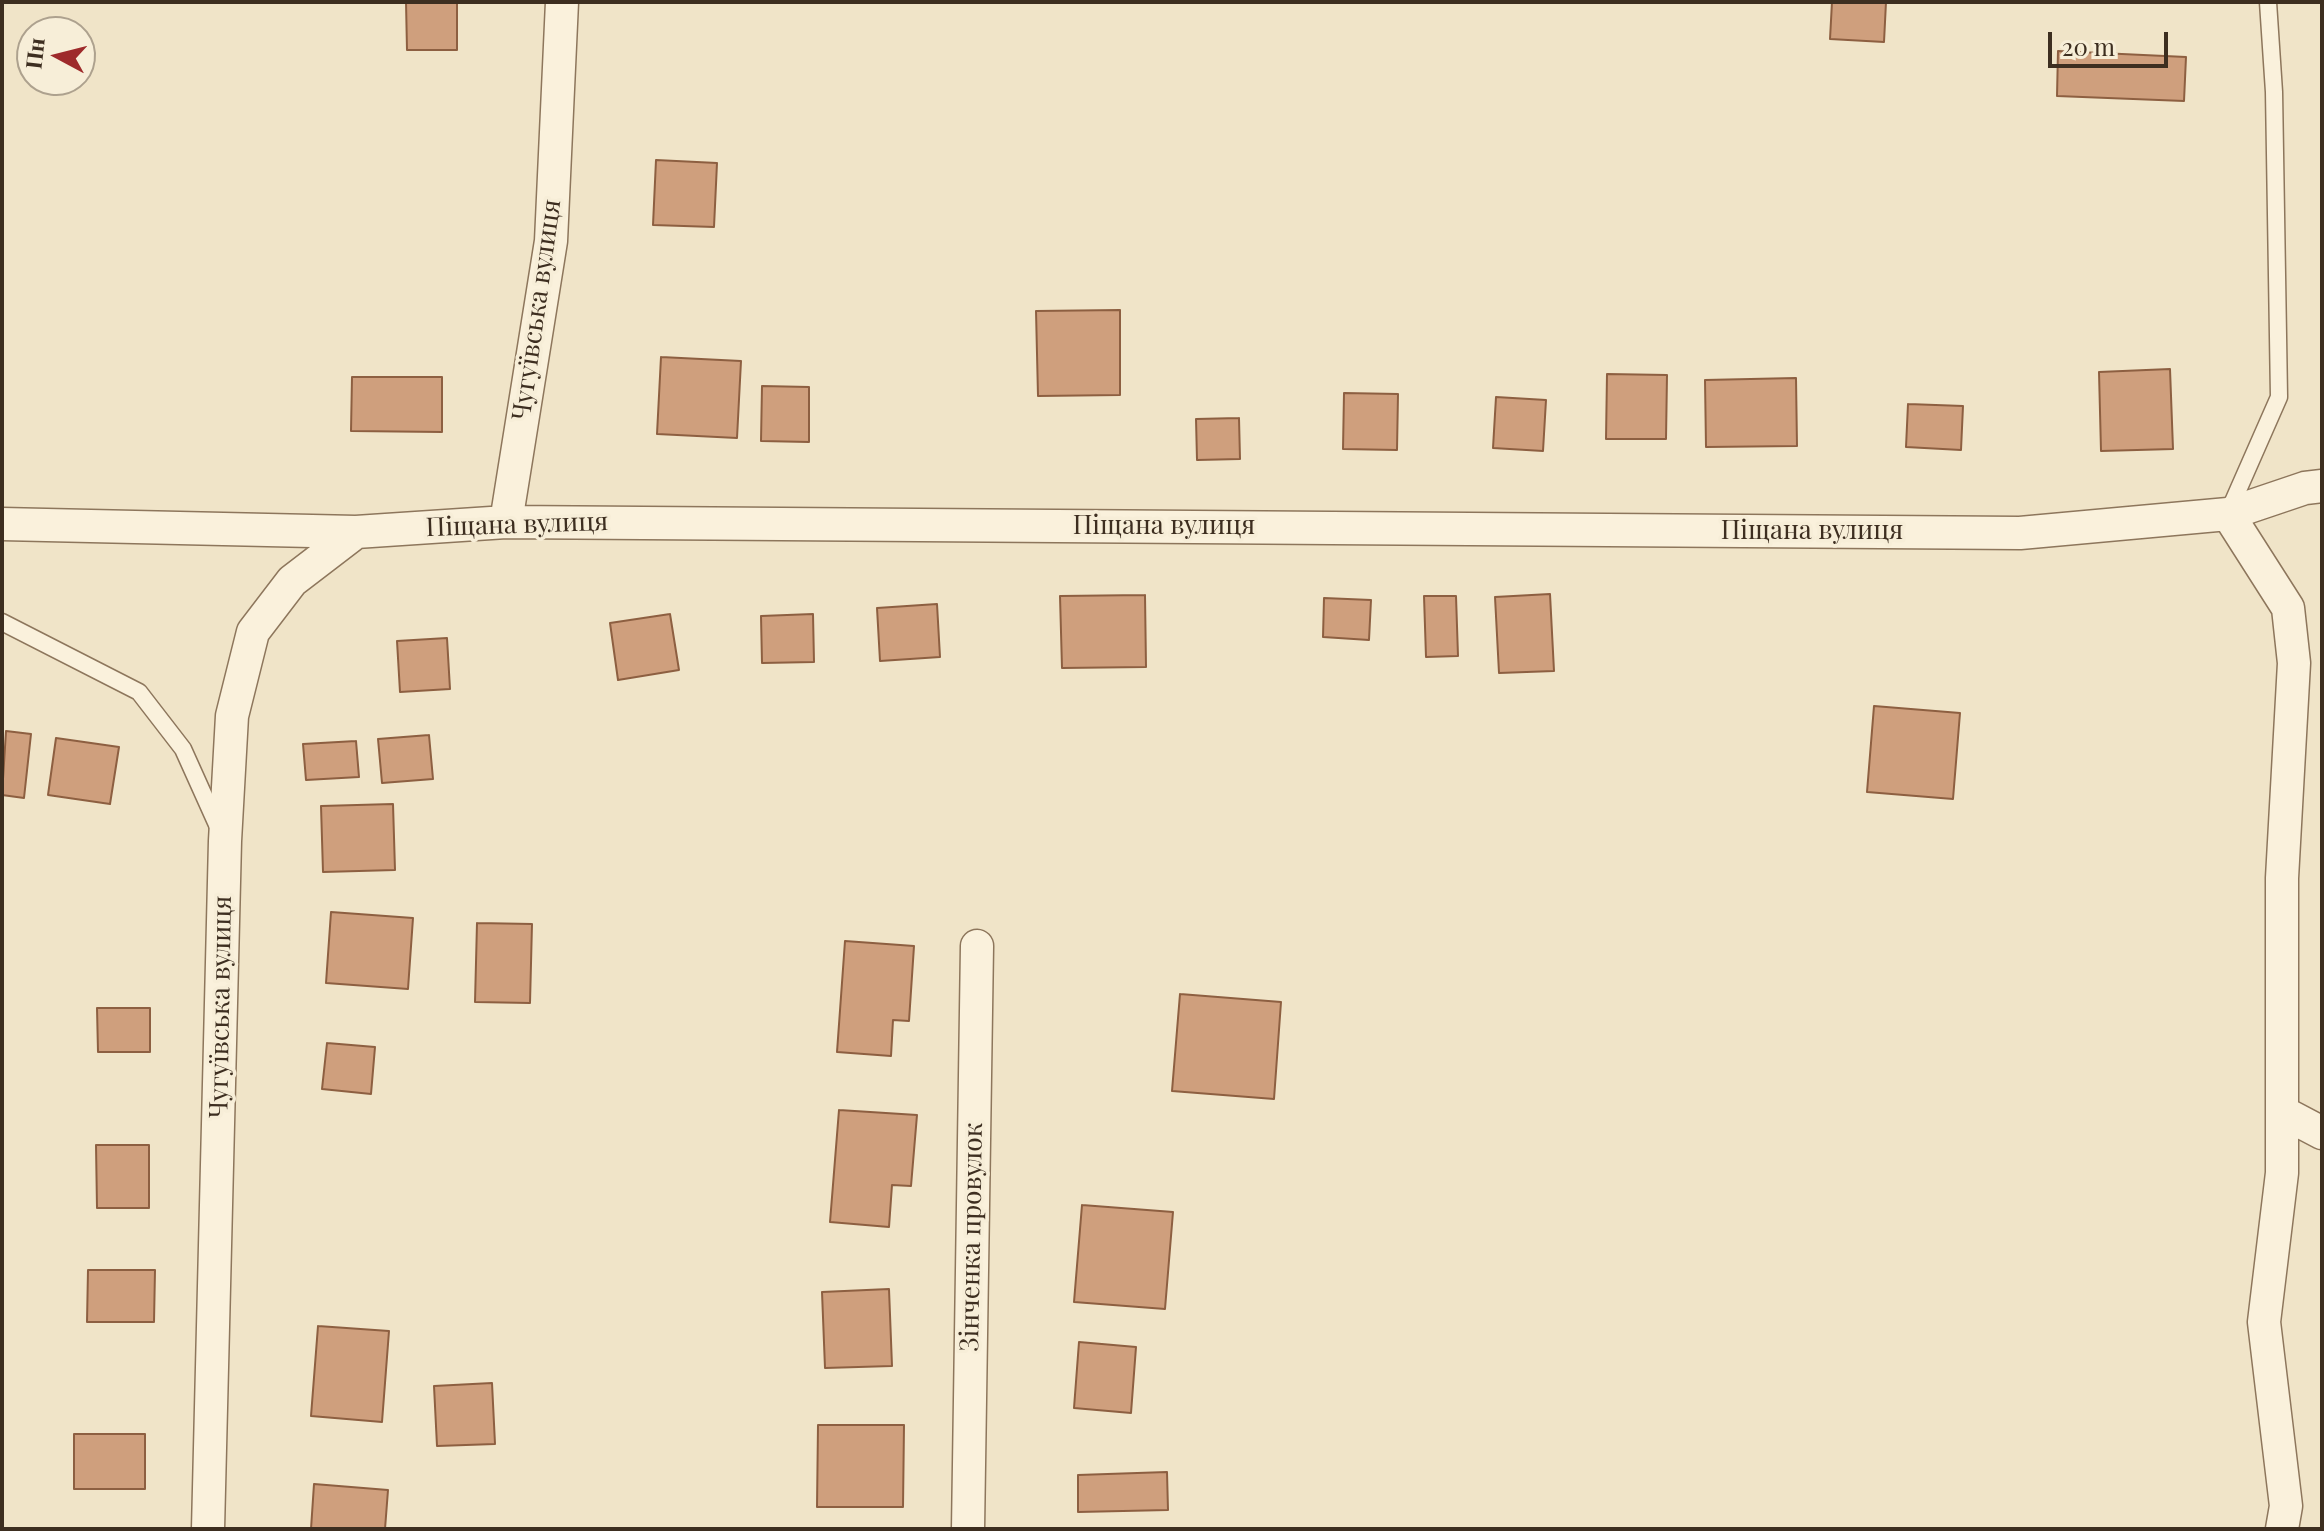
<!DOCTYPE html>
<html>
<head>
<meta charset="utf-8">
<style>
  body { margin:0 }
  #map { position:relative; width:2324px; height:1531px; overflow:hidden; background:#f0e4c8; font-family:"Playfair Display",serif }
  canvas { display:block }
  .frame { position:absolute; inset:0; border:4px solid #3d2e20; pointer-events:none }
  .north { position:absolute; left:16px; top:16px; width:80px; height:80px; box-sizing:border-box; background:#f7eed8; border:2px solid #ada18e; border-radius:50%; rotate:277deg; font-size:22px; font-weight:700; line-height:32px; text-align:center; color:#3d2e20 }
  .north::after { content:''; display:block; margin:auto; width:28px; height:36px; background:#9e2a2b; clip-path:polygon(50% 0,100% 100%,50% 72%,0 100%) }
  .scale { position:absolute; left:2048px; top:32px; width:120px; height:36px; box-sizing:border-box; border:4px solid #3d2e20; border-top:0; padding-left:10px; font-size:24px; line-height:28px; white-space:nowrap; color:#3d2e20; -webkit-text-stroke:6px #f7eed8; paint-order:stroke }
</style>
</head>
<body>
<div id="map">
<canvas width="2324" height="1531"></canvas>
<div class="frame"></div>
<div class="north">Пн</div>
<div class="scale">20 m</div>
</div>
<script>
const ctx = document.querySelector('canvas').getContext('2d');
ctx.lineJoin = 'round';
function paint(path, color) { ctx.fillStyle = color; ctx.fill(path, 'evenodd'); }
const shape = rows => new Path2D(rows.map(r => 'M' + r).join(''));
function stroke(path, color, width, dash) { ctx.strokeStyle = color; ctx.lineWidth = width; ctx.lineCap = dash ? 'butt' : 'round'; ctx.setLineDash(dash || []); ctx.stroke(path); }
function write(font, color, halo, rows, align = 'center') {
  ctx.font = font + ' "Playfair Display",serif'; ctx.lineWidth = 7; ctx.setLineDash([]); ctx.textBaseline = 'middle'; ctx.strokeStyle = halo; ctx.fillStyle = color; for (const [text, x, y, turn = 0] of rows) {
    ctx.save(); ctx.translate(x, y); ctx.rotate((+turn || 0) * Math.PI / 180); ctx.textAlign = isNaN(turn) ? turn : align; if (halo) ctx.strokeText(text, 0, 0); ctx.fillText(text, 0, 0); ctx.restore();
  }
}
const building = shape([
  [406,2,457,2,457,50,407,50,406,2],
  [1832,2,1886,2,1884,42,1830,39,1832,2],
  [2058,51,2186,57,2184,101,2057,96,2058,51],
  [656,160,717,163,714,227,653,225,656,160],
  [1120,310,1120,395,1038,396,1036,311,1120,310],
  [661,357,741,361,737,438,657,434,661,357],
  [2170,369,2173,449,2101,451,2099,372,2170,369],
  [1607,374,1667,375,1666,439,1606,439,1607,374],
  [352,377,442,377,442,432,351,431,352,377],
  [1796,378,1797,446,1706,447,1705,380,1796,378],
  [762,386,809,387,809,442,761,441,762,386],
  [1344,393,1398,394,1397,450,1343,449,1344,393],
  [1496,397,1546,400,1543,451,1493,448,1496,397],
  [1908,404,1963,406,1961,450,1906,447,1908,404],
  [1239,418,1240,459,1197,460,1196,419,1239,418],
  [1550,594,1554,671,1499,673,1495,597,1550,594],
  [1145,595,1146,667,1062,668,1060,596,1145,595],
  [1424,596,1456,596,1458,656,1426,657,1424,596],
  [1324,598,1371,600,1369,640,1323,637,1324,598],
  [937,604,940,657,880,661,877,608,937,604],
  [670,614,679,670,618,680,610,623,670,614],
  [813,614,814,662,762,663,761,616,813,614],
  [447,638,450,689,400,692,397,641,447,638],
  [1874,706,1960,713,1953,799,1867,792,1874,706],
  [6,731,31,734,24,798,2,795,6,731],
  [429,735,433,779,382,783,378,739,429,735],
  [56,738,119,747,110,804,48,795,56,738],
  [356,741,359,777,306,780,303,744,356,741],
  [393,804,395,870,323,872,321,806,393,804],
  [331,912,413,918,408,989,326,983,331,912],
  [477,923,532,924,530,1003,475,1002,477,923],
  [845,941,914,946,909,1021,893,1020,891,1056,837,1052,845,941],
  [1180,994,1281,1002,1274,1099,1172,1091,1180,994],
  [97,1008,150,1008,150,1052,98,1052,97,1008],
  [327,1043,375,1047,371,1094,322,1089,327,1043],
  [839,1110,917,1115,911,1186,892,1185,889,1227,830,1222,839,1110],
  [96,1145,149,1145,149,1208,97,1208,96,1145],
  [1082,1205,1173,1212,1165,1309,1074,1302,1082,1205],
  [88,1270,155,1270,154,1322,87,1322,88,1270],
  [889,1289,892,1366,825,1368,822,1292,889,1289],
  [318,1326,389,1331,382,1422,311,1416,318,1326],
  [1079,1342,1136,1347,1131,1413,1074,1408,1079,1342],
  [492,1383,495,1444,437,1446,434,1386,492,1383],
  [818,1425,904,1425,903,1507,817,1507,818,1425],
  [74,1434,145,1434,145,1489,74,1489,74,1434],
  [1167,1472,1168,1510,1078,1512,1078,1475,1167,1472],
  [314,1484,388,1490,385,1529,311,1529,314,1484]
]);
const lane = shape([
  [2228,513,2279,397,2274,92,2268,2],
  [2,622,139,692,183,749,219,829]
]);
const street = shape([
  [2228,514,2288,608,2294,663,2282,878,2282,1173,2264,1322,2286,1506,2282,1529],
  [506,522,551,241,562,2],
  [2,524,356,532,506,522,2020,533,2228,514,2305,488,2322,486],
  [2282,1112,2322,1133],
  [208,1529,225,841,232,716,253,632,292,581,356,532],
  [968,1529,977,946]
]);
const streetNames = [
  ["Чугуївська вулиця",537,310,-82],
  ["Піщана вулиця",517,525,-2],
  ["Піщана вулиця",1164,526],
  ["Піщана вулиця",1812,531],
  ["Чугуївська вулиця",221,1007,-89],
  ["Зінченка провулок",972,1237,-89]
];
paint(building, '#cf9f7d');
stroke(building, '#8d5f41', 2);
stroke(lane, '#8d765c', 19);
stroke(street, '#8d765c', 35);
stroke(lane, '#faf1dc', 16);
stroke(street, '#faf1dc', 32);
write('26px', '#3d2e20', '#f7eed8', streetNames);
</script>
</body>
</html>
